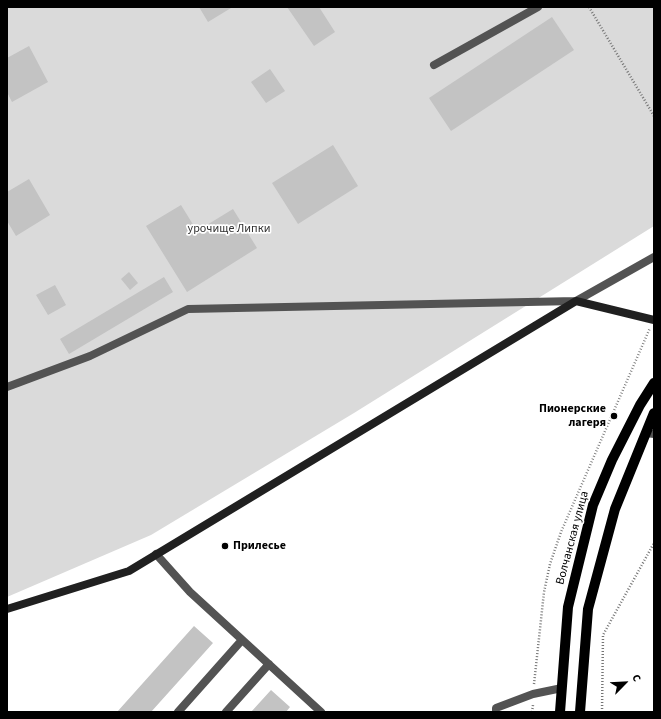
<!DOCTYPE html>
<html>
<head>
<meta charset="utf-8">
<style>
  body { margin:0 }
  #map { position:relative; width:661px; height:719px; overflow:hidden; background:#fff; font-family:"Source Sans 3",sans-serif }
  canvas { display:block }
  .frame { position:absolute; inset:0; border:8px solid #000; pointer-events:none }
  .north { position:absolute; left:605px; top:663px; width:40px; height:40px; -webkit-text-stroke:3px #fff; paint-order:stroke; rotate:66deg; font-size:11px; font-weight:700; line-height:16px; text-align:center; color:#000 }
  .north::after { content:''; display:block; margin:auto; width:14px; height:18px; background:#000; clip-path:polygon(50% 0,100% 100%,50% 72%,0 100%) }
</style>
</head>
<body>
<div id="map">
<canvas width="661" height="719"></canvas>
<div class="frame"></div>
<div class="north">С</div>
</div>
<script>
const ctx = document.querySelector('canvas').getContext('2d');
ctx.lineJoin = 'round';
function paint(path, color) { ctx.fillStyle = color; ctx.fill(path, 'evenodd'); }
const shape = rows => new Path2D(rows.map(r => 'M' + r).join(''));
function stroke(path, color, width, dash) { ctx.strokeStyle = color; ctx.lineWidth = width; ctx.lineCap = dash ? 'butt' : 'round'; ctx.setLineDash(dash || []); ctx.stroke(path); }
function write(font, color, halo, rows, align = 'center') {
  ctx.font = font + ' "Source Sans 3",sans-serif'; ctx.lineWidth = 3.5; ctx.setLineDash([]); ctx.textBaseline = 'middle'; ctx.strokeStyle = halo; ctx.fillStyle = color; for (const [text, x, y, turn = 0] of rows) {
    ctx.save(); ctx.translate(x, y); ctx.rotate((+turn || 0) * Math.PI / 180); ctx.textAlign = isNaN(turn) ? turn : align; if (halo) ctx.strokeText(text, 0, 0); ctx.fillText(text, 0, 0); ctx.restore();
  }
}
const green = shape([
  [7,7,654,7,654,226,354,413,151,535,7,597]
]);
const building = shape([
  [199,7,230,7,231,8,208,22],
  [287,7,319,7,335,32,314,46],
  [552,17,574,50,451,131,429,98],
  [29,46,48,82,12,102,7,92,7,58],
  [270,69,285,91,266,103,251,82],
  [333,145,358,186,298,224,272,183],
  [29,179,50,215,16,236,7,221,7,192],
  [181,205,197,231,233,209,257,248,187,292,146,226],
  [129,272,138,283,130,290,121,279],
  [164,277,173,292,69,354,60,339],
  [55,285,66,305,48,315,36,295],
  [194,626,213,643,151,712,117,712],
  [271,690,290,707,286,712,251,712]
]);
const path = shape([
  [589,7,654,116],
  [534,684,544,592,550,564,561,532,650,328],
  [532,712,533,705],
  [602,712,603,635,654,543]
]);
const lane = shape([
  [434,65,538,7],
  [7,387,90,356,188,309,576,301,654,257],
  [646,433,654,434],
  [496,712,496,708,533,694,562,688]
]);
const street = shape([
  [156,554,190,592,321,712],
  [178,712,242,640],
  [226,712,269,664]
]);
const secondary = shape([
  [7,609,129,571,576,301,654,320]
]);
const primary = shape([
  [560,712,568,607,593,505,612,460,640,405,654,383],
  [580,712,588,609,615,509,654,413]
]);
const markers = [
  [614,416,4,"#000"],
  [225,546,4,"#000"]
];
const parkNames = [
  ["урочище Липки",229,229]
];
const poiNames = [
  ["Пионерские",606,409],
  ["лагеря",606,423],
  ["Прилесье",233,546,"left"]
];
const streetNames = [
  ["Волчанская улица",573,538,-75]
];
paint(green, '#dadada');
paint(building, '#c3c3c3');
stroke(path, '#757575', 2.5, [1, 2]);
stroke(lane, '#535353', 8);
stroke(street, '#535353', 8);
stroke(secondary, '#202020', 8);
stroke(primary, '#000', 10);
for (const [x, y, r, color] of markers) { const dot = new Path2D(); dot.arc(x, y, r, 0, 2 * Math.PI); ctx.fillStyle = color; ctx.fill(dot); stroke(dot, '#fff', 1.5); }
write('12px', '#313131', '#fff', parkNames);
write('bold 12px', '#000', '#fff', poiNames, 'right');
write('12px', '#000', '#fff', streetNames);
</script>
</body>
</html>
